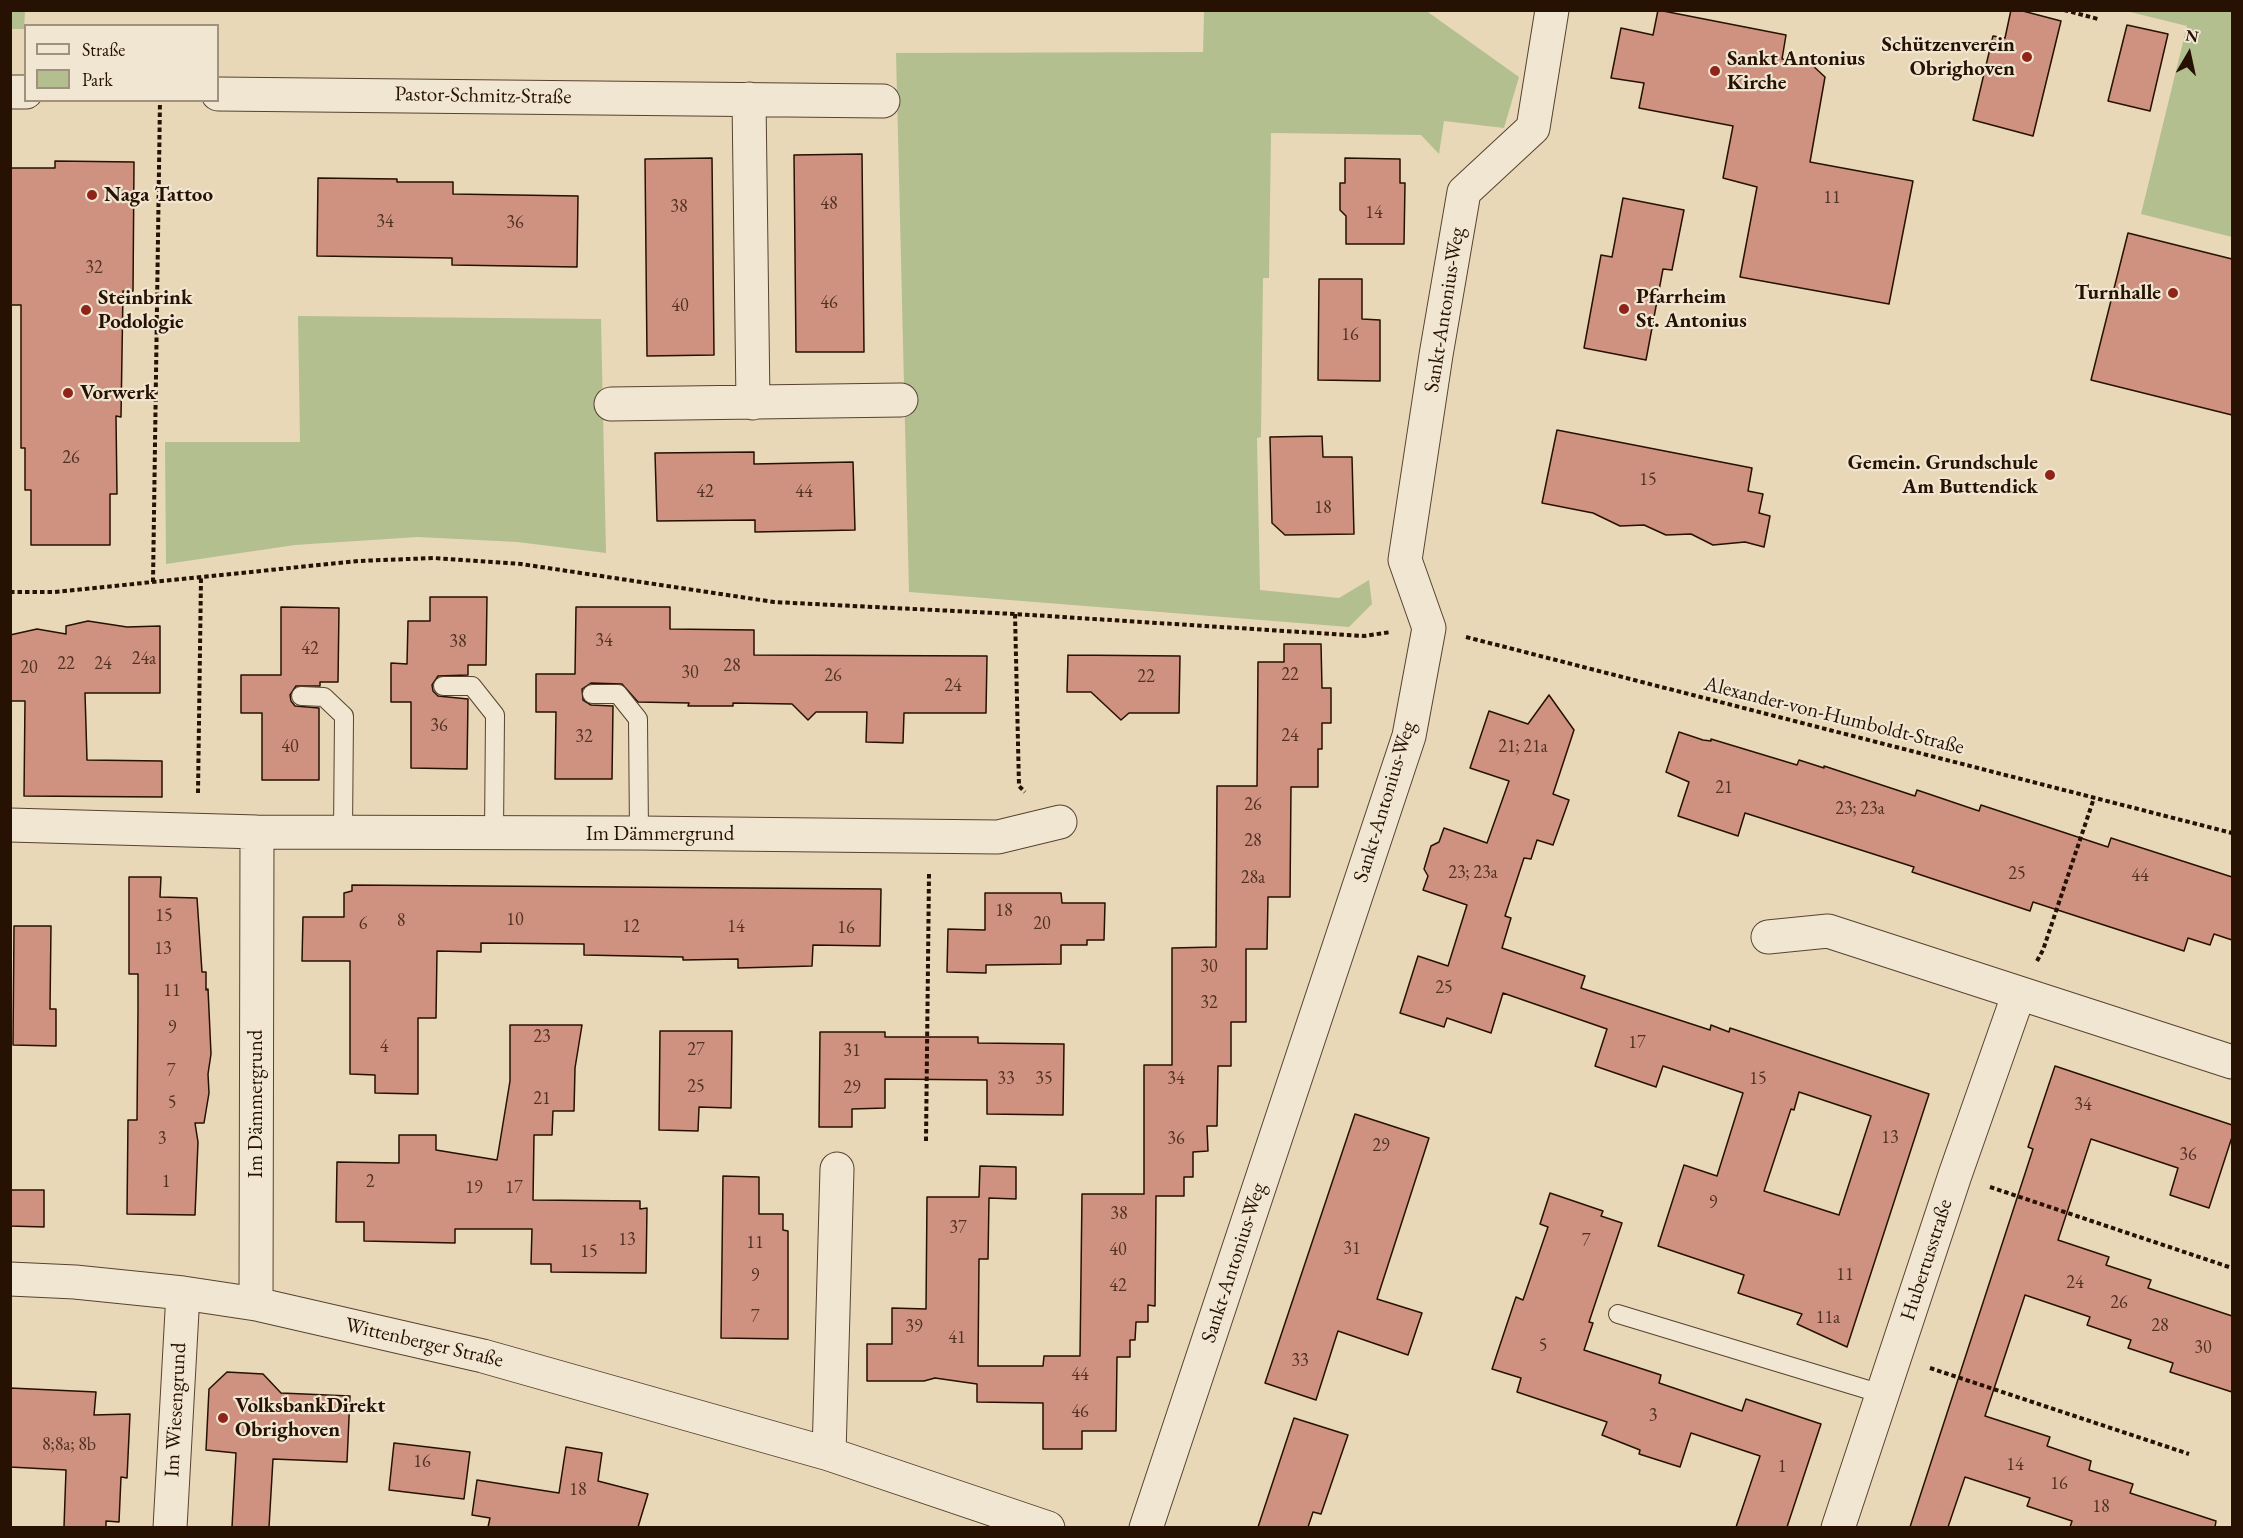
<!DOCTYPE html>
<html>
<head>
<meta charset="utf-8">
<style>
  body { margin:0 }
  #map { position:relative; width:2243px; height:1538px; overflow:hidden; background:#e8d8b8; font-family:"EB Garamond",serif }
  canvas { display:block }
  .frame { position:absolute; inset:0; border:12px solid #261102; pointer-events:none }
  .legend { position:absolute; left:24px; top:24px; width:195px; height:78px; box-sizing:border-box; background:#f0e6d1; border:2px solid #9f917e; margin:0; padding:8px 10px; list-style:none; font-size:18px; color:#261102 }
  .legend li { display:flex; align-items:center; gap:12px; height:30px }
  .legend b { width:30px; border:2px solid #9f917e }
  .north { position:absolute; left:2159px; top:24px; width:60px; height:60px; -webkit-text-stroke:4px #f0e6d1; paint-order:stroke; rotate:9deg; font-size:16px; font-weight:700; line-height:24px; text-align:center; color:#261102 }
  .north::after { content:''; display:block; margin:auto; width:21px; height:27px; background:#261102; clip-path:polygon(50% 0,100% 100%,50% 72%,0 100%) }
</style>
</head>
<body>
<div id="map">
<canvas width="2243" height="1538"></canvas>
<div class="frame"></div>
<ul class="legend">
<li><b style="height:8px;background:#f0e6d1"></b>Straße</li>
<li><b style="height:16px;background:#b4bf90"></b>Park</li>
</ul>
<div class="north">N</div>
</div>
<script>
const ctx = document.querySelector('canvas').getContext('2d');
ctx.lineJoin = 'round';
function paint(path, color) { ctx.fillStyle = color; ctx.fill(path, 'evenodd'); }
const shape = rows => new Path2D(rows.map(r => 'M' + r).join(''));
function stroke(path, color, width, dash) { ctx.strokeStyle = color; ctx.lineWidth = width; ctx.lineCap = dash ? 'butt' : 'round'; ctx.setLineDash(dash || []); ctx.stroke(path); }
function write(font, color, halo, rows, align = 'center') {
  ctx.font = font + ' "EB Garamond",serif'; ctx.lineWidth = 4.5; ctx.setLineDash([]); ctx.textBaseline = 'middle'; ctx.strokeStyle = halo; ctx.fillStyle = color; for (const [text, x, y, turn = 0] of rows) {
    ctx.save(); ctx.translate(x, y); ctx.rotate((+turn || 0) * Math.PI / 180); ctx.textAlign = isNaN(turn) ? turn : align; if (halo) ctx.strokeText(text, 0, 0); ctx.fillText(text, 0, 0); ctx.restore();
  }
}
const green = shape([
  [1425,10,1519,77,1504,128,1444,121,1439,154,1421,135,1271,133,1269,278,1263,278,1261,437,1257,438,1260,590,1339,598,1369,580,1372,604,1349,627,909,592,896,53,1203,52,1204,11],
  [10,11,25,11,24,29,11,29],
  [2126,11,2232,11,2232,237,2141,214,2187,26],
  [298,316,601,319,606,553,517,542,418,537,295,545,166,564,165,442,300,442]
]);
const building = shape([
  [1658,10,1786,35,1782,59,1811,64,1825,77,1810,162,1913,181,1889,304,1740,277,1757,187,1723,178,1733,126,1639,108,1644,83,1611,78,1621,28,1653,35,1658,10],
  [2011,10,2019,10,2061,21,2033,136,1973,120,1993,36,2005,38,2011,10],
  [2127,25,2168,34,2150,111,2108,101,2127,25],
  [862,154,864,352,796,352,794,155,862,154],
  [712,158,714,355,647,356,645,159,712,158],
  [1345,158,1400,159,1400,183,1405,183,1404,244,1346,244,1346,216,1340,210,1340,183,1345,183,1345,158],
  [55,161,134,162,133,291,123,291,121,417,116,416,117,494,110,494,110,545,31,545,31,490,25,490,25,448,21,448,21,305,10,305,10,168,55,168,55,161],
  [318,178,397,179,397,182,453,182,453,194,578,196,577,267,452,265,452,258,317,256,318,178],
  [1623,198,1684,210,1672,270,1663,269,1646,360,1584,348,1601,255,1612,257,1623,198],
  [2128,233,2232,259,2232,415,2091,380,2128,233],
  [1319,279,1362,279,1362,319,1380,320,1380,381,1318,380,1319,279],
  [1557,430,1752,468,1748,491,1763,494,1759,513,1770,516,1764,547,1745,542,1713,545,1691,534,1666,535,1644,525,1620,526,1593,513,1542,503,1557,430],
  [1322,436,1323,457,1352,457,1354,534,1285,535,1272,523,1270,437,1322,436],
  [754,452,754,464,853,462,855,530,755,532,755,520,657,521,655,453,754,452],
  [430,597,487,597,486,665,468,665,468,675,438,676,432,685,433,691,438,696,468,699,467,769,411,768,411,702,391,702,391,663,407,664,408,621,430,621,430,597],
  [281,607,339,608,338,682,320,682,320,686,296,686,290,695,291,701,295,706,319,708,319,780,262,780,262,713,241,713,241,675,281,675,281,607],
  [576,607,670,607,670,629,754,630,754,655,987,656,986,713,904,713,903,743,866,742,867,712,816,712,808,720,792,704,733,703,733,706,688,706,689,703,638,702,622,684,591,683,582,689,583,700,591,705,613,706,612,779,555,779,556,712,536,712,536,674,575,674,576,607],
  [88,621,127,627,160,626,160,693,85,693,87,760,162,761,162,797,24,796,25,701,10,701,10,635,37,629,66,634,66,626,88,621],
  [1284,644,1321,644,1322,688,1331,688,1331,723,1322,723,1322,749,1318,749,1318,787,1291,787,1290,897,1268,897,1267,949,1246,949,1246,1022,1231,1022,1231,1066,1218,1066,1217,1126,1207,1126,1208,1151,1193,1152,1193,1177,1184,1177,1184,1196,1156,1196,1155,1306,1148,1305,1148,1322,1136,1322,1135,1340,1130,1340,1130,1357,1117,1357,1116,1431,1082,1431,1082,1449,1043,1449,1043,1403,977,1402,977,1384,935,1378,924,1381,867,1381,867,1344,892,1344,892,1308,926,1309,927,1197,979,1197,980,1166,1016,1167,1016,1199,989,1198,988,1259,979,1259,978,1366,1043,1366,1044,1356,1080,1356,1082,1194,1144,1194,1144,1065,1172,1065,1172,948,1216,947,1217,786,1257,786,1258,662,1284,662,1284,644],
  [1068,655,1180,656,1179,713,1129,713,1121,720,1091,692,1067,692,1068,655],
  [1549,695,1574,730,1553,794,1569,800,1553,845,1537,840,1531,859,1524,858,1505,916,1511,918,1502,948,1585,976,1581,988,1710,1030,1711,1025,1729,1032,1730,1028,1929,1094,1847,1347,1797,1324,1802,1314,1738,1293,1744,1275,1658,1246,1684,1165,1717,1176,1743,1093,1663,1066,1656,1087,1595,1066,1607,1029,1503,993,1491,1033,1447,1018,1444,1027,1400,1013,1418,956,1448,966,1467,905,1423,890,1428,876,1424,869,1431,846,1439,842,1444,828,1487,843,1509,781,1470,768,1489,711,1528,724,1549,695],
  [1799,1092,1871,1116,1839,1215,1764,1191,1791,1109,1794,1110,1799,1092],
  [1679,732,1703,740,1711,741,1711,739,1797,765,1799,760,1824,768,1824,766,1915,796,1917,790,1979,811,1981,805,2108,847,2111,838,2232,877,2232,940,2214,934,2210,945,2188,938,2184,951,2033,902,2030,911,1912,872,1914,867,1745,813,1738,836,1678,816,1689,782,1666,772,1679,732],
  [129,877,161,877,160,897,197,898,202,972,206,972,206,990,208,989,211,1054,208,1074,209,1093,204,1123,195,1123,198,1142,195,1215,127,1214,128,1120,137,1120,138,1010,138,974,129,974,129,877],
  [352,885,881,889,880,946,813,945,812,966,738,968,738,959,683,960,683,957,584,955,584,944,481,943,481,952,437,951,436,1018,418,1018,418,1094,375,1093,375,1075,350,1074,350,961,302,961,303,917,344,917,344,893,352,891,352,885],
  [985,893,1061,893,1062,903,1105,903,1104,940,1087,940,1087,945,1061,945,1061,964,986,965,986,973,947,972,948,929,985,930,985,893],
  [14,926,51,926,50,1009,56,1009,56,1046,13,1045,14,926],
  [510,1025,582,1025,575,1068,574,1111,553,1111,552,1135,534,1135,533,1200,640,1201,640,1209,647,1208,646,1273,551,1272,551,1264,531,1264,532,1229,455,1229,455,1243,364,1241,364,1222,336,1222,337,1162,399,1163,399,1135,436,1135,436,1150,497,1160,510,1081,510,1025],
  [660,1031,732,1031,731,1108,699,1107,698,1131,659,1130,660,1031],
  [820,1032,885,1032,885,1037,978,1037,978,1043,1064,1044,1063,1115,987,1114,987,1080,885,1079,885,1108,852,1109,852,1127,819,1127,820,1032],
  [2055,1066,2232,1125,2232,1137,2209,1208,2170,1195,2178,1168,2091,1139,2058,1240,2109,1257,2106,1265,2151,1280,2148,1288,2232,1316,2232,1392,2170,1372,2173,1363,2128,1348,2131,1340,2087,1325,2090,1317,2025,1295,1985,1416,2050,1437,2047,1446,2091,1461,2089,1470,2133,1484,2130,1493,2216,1521,2215,1527,2070,1527,2072,1521,2027,1506,2030,1498,1965,1477,1948,1527,1910,1527,2033,1149,2028,1147,2055,1066],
  [1355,1114,1429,1138,1377,1299,1422,1313,1408,1355,1338,1331,1316,1400,1265,1383,1355,1114],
  [723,1176,759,1177,759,1214,783,1214,783,1230,788,1231,788,1339,721,1338,723,1176],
  [10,1190,44,1190,44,1227,10,1226,10,1190],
  [1550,1193,1603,1211,1601,1216,1622,1223,1589,1322,1593,1323,1584,1350,1661,1375,1659,1383,1742,1411,1746,1399,1821,1424,1787,1527,1736,1527,1760,1456,1691,1433,1680,1467,1639,1454,1640,1450,1602,1435,1607,1422,1517,1392,1521,1378,1492,1369,1516,1297,1523,1300,1548,1227,1540,1224,1550,1193],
  [227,1372,263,1374,281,1393,350,1396,347,1462,273,1459,269,1527,232,1527,236,1453,206,1450,209,1389,227,1372],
  [10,1388,96,1392,94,1415,130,1414,127,1478,121,1477,119,1522,106,1521,106,1527,64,1527,66,1470,10,1467,10,1388],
  [1294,1418,1348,1435,1321,1514,1313,1512,1308,1527,1258,1527,1294,1418],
  [394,1443,470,1452,464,1499,389,1490,394,1443],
  [566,1447,602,1453,598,1481,648,1494,638,1527,488,1527,490,1518,472,1515,477,1480,559,1493,566,1447]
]);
const path = shape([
  [2064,10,2098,19],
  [153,582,160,100],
  [10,592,55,592,358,561,434,558,521,564,774,602,1015,614,1364,636,1391,632],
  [1015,614,1019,786,1025,792],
  [1466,637,2232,833],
  [198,793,201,577],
  [2037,961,2043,950,2094,798],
  [926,1141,929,874],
  [1990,1187,2232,1268],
  [1930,1368,2189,1454]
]);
const service = shape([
  [443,686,472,686,495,715,494,834],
  [592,694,618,694,638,719,639,833],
  [301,696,324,697,344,716,343,832],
  [1618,1314,1882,1394]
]);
const minor = shape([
  [10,92,26,92],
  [218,94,883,101],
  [749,99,753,403],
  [611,404,901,400],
  [10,825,257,832,639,833,998,837,1060,822],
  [1768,937,1828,931,2019,993],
  [10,1279,75,1282,183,1293,256,1304,483,1356,829,1454,1048,1528],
  [256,1304,257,832],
  [829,1454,837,1169],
  [170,1528,183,1293],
  [1146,1528,1409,736,1429,628,1405,560,1436,355,1464,192,1533,128,1552,10],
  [1838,1528,1955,1175,2019,993,2232,1062]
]);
const markers = [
  [2027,57,6,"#8f2418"],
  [1715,71,6,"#8f2418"],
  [92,195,6,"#8f2418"],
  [2173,293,6,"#8f2418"],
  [1624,309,6,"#8f2418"],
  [86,310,6,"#8f2418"],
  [68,393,6,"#8f2418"],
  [2050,475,6,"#8f2418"],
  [223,1418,6,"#8f2418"]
];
const numberNames = [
  ["11",1832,198],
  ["48",829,204],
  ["38",679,207],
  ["14",1374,213],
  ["34",385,222],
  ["36",515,223],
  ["32",94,268],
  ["46",829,303],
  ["40",680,306],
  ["16",1350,335],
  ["26",71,458],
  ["15",1648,480],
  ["42",705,492],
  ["44",804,492],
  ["18",1323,508],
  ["34",604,641],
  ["38",458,642],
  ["42",310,649],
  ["24a",144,659],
  ["22",66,664],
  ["24",103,664],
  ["28",732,666],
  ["20",29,668],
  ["30",690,673],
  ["22",1290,675],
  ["26",833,676],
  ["22",1146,677],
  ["24",953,686],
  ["36",439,726],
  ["24",1290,736],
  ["32",584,737],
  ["40",290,747],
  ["21; 21a",1523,747],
  ["21",1724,788],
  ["26",1253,805],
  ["23; 23a",1860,809],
  ["28",1253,841],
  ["23; 23a",1473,873],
  ["25",2017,874],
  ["44",2140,876],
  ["28a",1253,878],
  ["18",1004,911],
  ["15",164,916],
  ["10",515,920],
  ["8",401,921],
  ["6",363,924],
  ["20",1042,924],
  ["12",631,927],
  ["14",736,927],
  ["16",846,928],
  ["13",163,949],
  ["30",1209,967],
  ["25",1444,988],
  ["11",172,991],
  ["32",1209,1003],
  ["9",172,1028],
  ["23",542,1037],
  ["17",1637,1043],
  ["4",384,1047],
  ["27",696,1050],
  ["31",852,1051],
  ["7",171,1071],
  ["33",1006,1079],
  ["35",1044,1079],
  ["34",1176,1079],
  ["15",1758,1079],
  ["25",696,1087],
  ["29",852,1088],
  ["21",542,1099],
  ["5",172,1103],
  ["34",2083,1105],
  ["13",1890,1138],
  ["3",162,1139],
  ["36",1176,1139],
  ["29",1381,1146],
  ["36",2188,1155],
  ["1",166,1182],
  ["2",370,1182],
  ["19",474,1188],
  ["17",514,1188],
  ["9",1713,1203],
  ["38",1119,1214],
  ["37",958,1228],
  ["13",627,1240],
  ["7",1586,1241],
  ["11",755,1243],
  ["31",1352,1249],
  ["40",1118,1250],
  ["15",589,1252],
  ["11",1845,1275],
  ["9",755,1276],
  ["24",2075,1283],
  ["42",1118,1286],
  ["26",2119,1303],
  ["7",755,1317],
  ["11a",1828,1318],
  ["28",2160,1326],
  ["39",914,1327],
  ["41",957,1338],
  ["5",1543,1346],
  ["30",2203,1348],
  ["33",1300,1361],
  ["44",1080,1375],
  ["46",1080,1412],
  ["3",1653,1416],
  ["8;8a; 8b",69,1445],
  ["16",422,1462],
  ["14",2015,1465],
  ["1",1782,1467],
  ["16",2059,1484],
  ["18",578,1490],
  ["18",2101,1507]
];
const poiNames = [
  ["Schützenverein",2015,45,"right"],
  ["Obrighoven",2015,69,"right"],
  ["Sankt Antonius",1727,59],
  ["Kirche",1727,83],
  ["Naga Tattoo",104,195],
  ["Turnhalle",2161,293,"right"],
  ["Pfarrheim",1636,297],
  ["St. Antonius",1636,321],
  ["Steinbrink",98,298],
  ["Podologie",98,322],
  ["Vorwerk",80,393],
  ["Gemein. Grundschule",2038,463,"right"],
  ["Am Buttendick",2038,487,"right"],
  ["VolksbankDirekt",235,1406],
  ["Obrighoven",235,1430]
];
const streetNames = [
  ["Pastor-Schmitz-Straße",483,96,1],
  ["Sankt-Antonius-Weg",1445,310,-81],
  ["Alexander-von-Humboldt-Straße",1834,716,14],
  ["Sankt-Antonius-Weg",1385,802,-73],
  ["Im Dämmergrund",660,834],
  ["Im Dämmergrund",256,1104,-90],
  ["Hubertusstraße",1927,1260,-72],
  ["Sankt-Antonius-Weg",1234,1263,-72],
  ["Wittenberger Straße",424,1343,13],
  ["Im Wiesengrund",176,1410,-87]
];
paint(green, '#b4bf90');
paint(building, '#cf9280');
stroke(building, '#261102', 1.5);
stroke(service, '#564330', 20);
stroke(minor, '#564330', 35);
stroke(path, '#261102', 4, [4.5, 3]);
stroke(service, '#f0e6d1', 18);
stroke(minor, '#f0e6d1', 33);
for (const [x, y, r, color] of markers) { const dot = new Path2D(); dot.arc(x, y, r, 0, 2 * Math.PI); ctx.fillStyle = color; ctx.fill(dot); stroke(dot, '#f0e6d1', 2); }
write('18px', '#503122', null, numberNames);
write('bold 21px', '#261102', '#f0e6d1', poiNames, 'left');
write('21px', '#261102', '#f0e6d1', streetNames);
</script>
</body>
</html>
